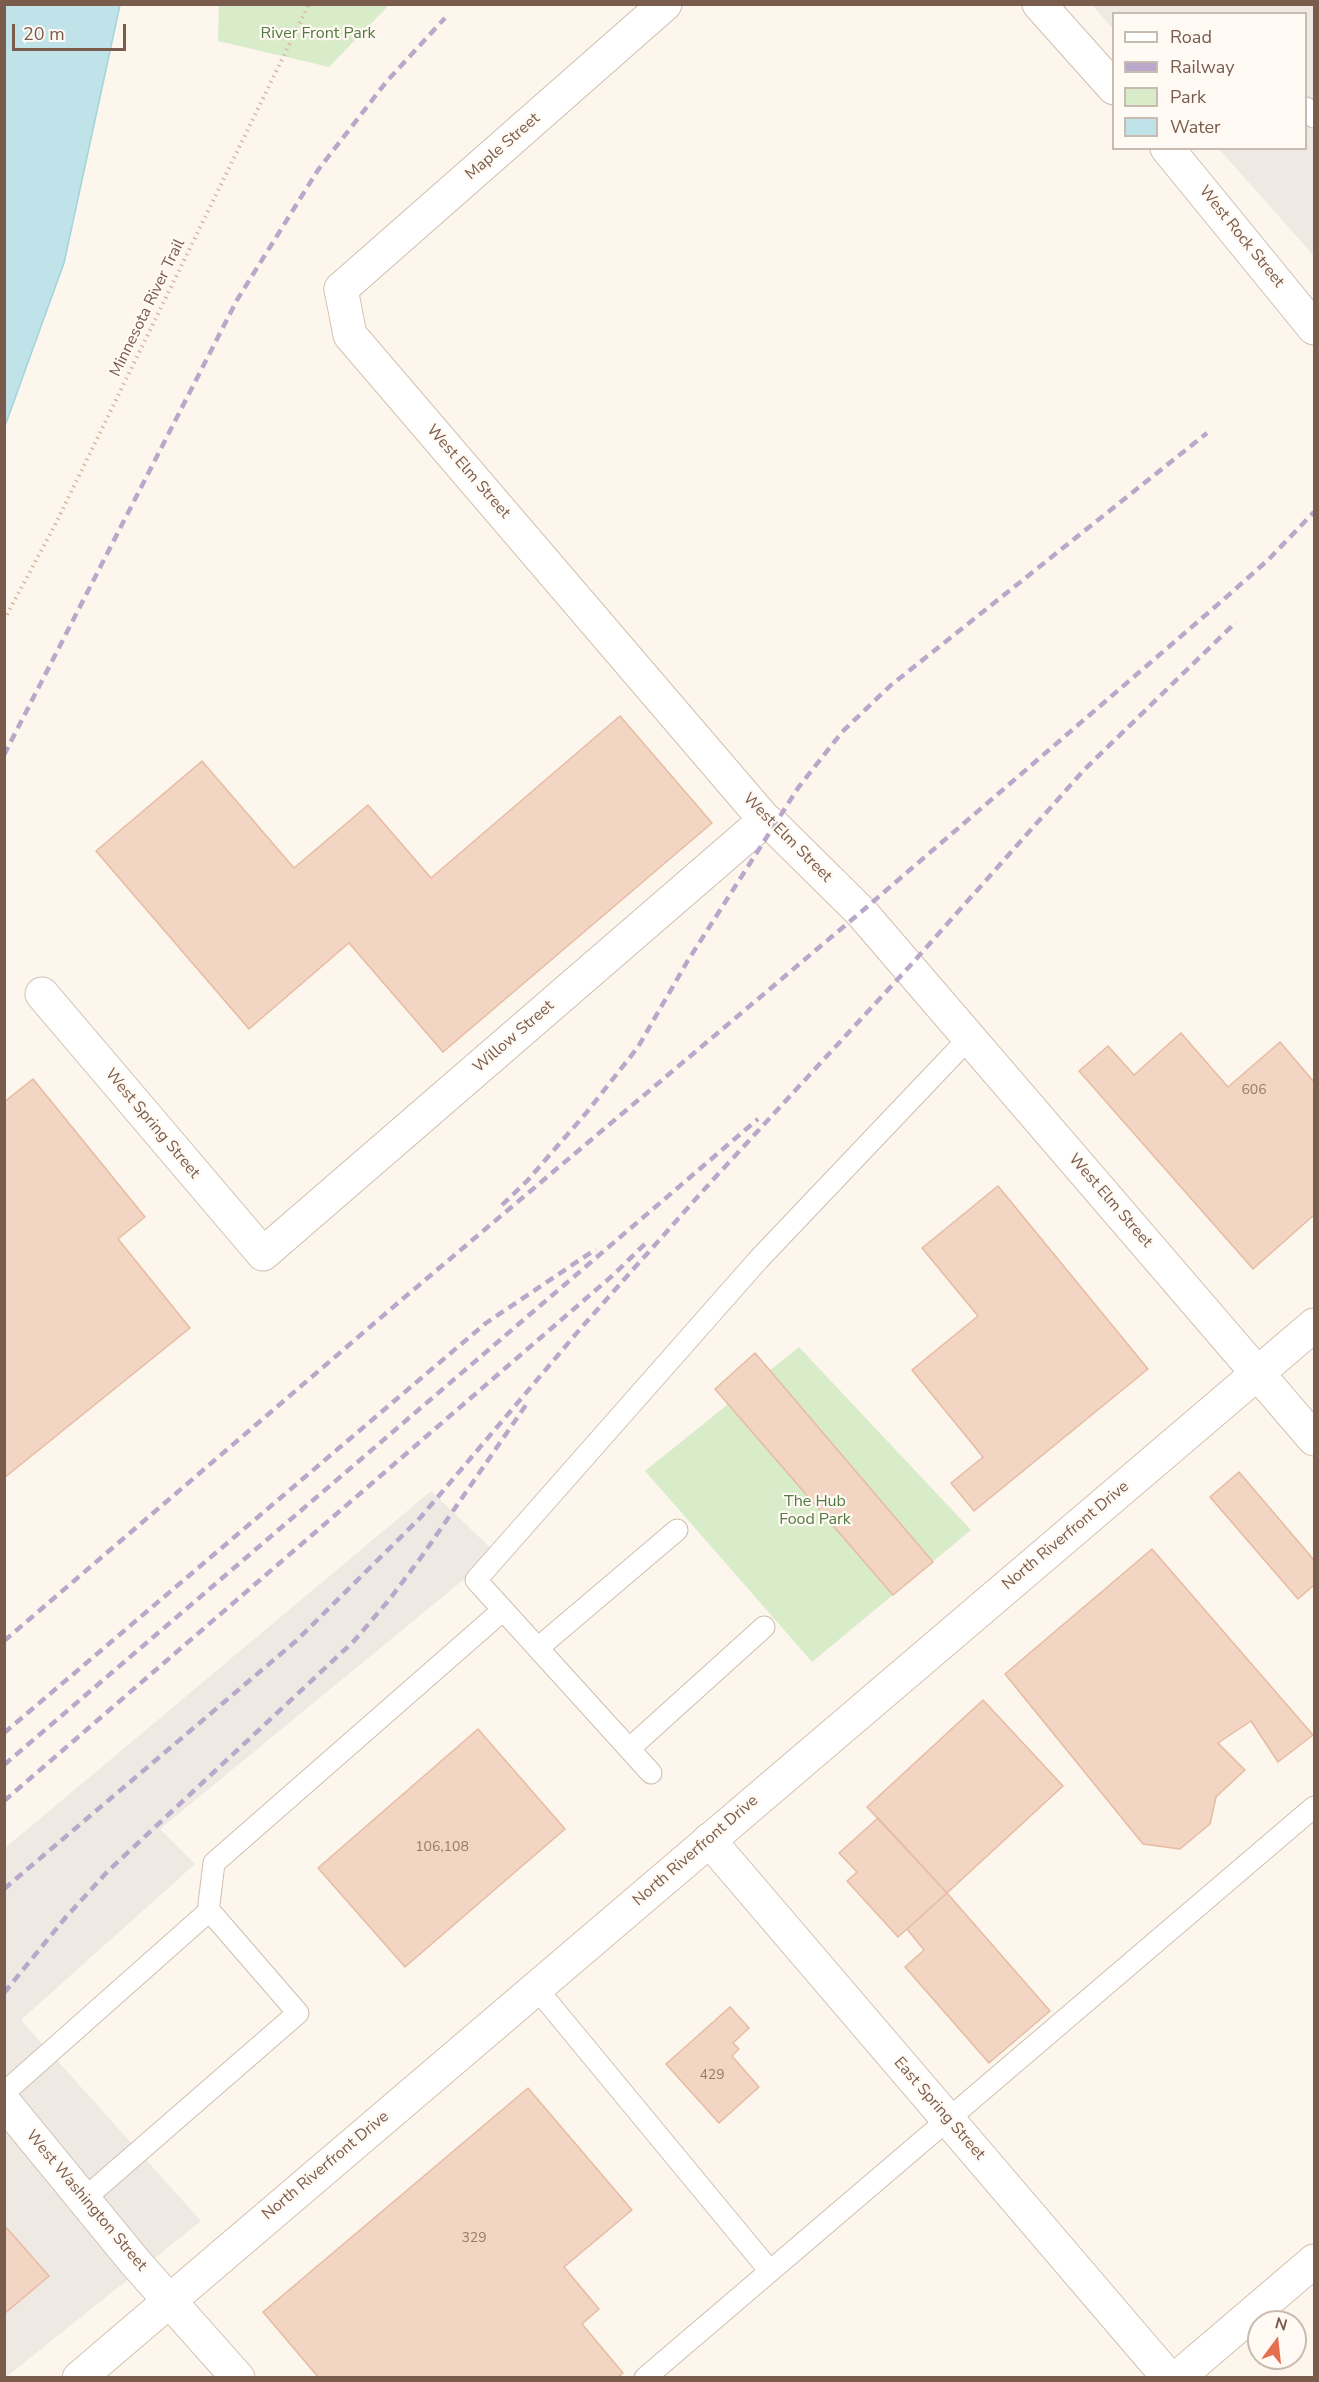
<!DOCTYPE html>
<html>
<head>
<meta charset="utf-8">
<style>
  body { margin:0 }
  #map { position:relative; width:1319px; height:2382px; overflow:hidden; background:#fdf6ec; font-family:"Nunito Sans",sans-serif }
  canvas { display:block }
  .frame { position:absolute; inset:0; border:6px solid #7a5c4d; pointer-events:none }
  .legend { position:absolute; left:1112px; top:12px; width:195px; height:138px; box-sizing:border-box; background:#fffaf3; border:2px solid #cabbb1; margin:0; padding:8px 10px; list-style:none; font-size:18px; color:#7a5c4d }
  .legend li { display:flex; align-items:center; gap:12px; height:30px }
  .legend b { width:30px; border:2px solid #cabbb1 }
  .north { position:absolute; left:1247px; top:2310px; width:60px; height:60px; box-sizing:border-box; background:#fffaf3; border:2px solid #cabbb1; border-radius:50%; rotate:15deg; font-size:16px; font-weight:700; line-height:24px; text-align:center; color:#7a5c4d }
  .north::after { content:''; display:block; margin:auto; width:21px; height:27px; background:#e76f51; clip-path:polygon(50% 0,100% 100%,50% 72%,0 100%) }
  .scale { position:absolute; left:12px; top:24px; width:114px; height:27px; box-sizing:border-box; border:3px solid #7a5c4d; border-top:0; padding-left:8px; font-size:18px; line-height:21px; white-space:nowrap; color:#7a5c4d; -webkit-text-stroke:4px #fffaf3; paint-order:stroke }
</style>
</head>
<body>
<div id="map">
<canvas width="1319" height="2382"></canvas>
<div class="frame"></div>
<ul class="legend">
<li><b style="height:8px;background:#fff"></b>Road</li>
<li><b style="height:8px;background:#b9a8c9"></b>Railway</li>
<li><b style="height:16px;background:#d8ecc9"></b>Park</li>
<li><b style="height:16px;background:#bfe3e8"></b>Water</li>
</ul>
<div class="north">N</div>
<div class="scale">20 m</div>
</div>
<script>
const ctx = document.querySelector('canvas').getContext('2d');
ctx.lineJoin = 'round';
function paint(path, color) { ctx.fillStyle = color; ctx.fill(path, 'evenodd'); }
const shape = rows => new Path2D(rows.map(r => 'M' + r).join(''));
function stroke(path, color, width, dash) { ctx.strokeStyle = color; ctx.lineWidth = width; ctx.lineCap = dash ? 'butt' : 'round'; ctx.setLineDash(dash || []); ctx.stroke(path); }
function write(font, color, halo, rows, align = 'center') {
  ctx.font = font + ' "Nunito Sans",sans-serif'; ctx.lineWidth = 4.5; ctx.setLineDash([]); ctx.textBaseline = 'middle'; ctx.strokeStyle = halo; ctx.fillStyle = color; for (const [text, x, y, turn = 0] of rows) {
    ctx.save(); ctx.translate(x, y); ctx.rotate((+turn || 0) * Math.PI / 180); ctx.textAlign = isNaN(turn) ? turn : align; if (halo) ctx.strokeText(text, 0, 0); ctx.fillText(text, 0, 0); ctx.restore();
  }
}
const industrial = shape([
  [1092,5,1314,5,1314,256,1219,149,1306,148,1306,14,1114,14,1113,29],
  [431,1491,496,1553,160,1829,195,1864,21,2020,201,2221,5,2378,5,1848]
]);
const green = shape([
  [219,5,219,4,389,5,329,67,218,41],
  [799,1347,971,1530,812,1662,645,1471]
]);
const water = shape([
  [5,4,120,5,64,263,5,426,5,4]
]);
const building = shape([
  [620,716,712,823,443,1052,349,943,249,1029,96,851,202,761,294,868,368,805,431,878,620,716],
  [1181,1033,1228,1087,1280,1042,1314,1082,1314,1215,1253,1269,1079,1071,1108,1046,1134,1075,1181,1033],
  [33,1079,145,1217,118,1239,190,1328,4,1478,4,1102,33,1079],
  [998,1186,1148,1369,974,1511,951,1483,983,1457,912,1370,978,1316,922,1248,998,1186],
  [755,1353,933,1562,893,1595,715,1389,755,1353],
  [1239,1472,1314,1560,1314,1585,1298,1599,1210,1497,1239,1472],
  [1152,1549,1313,1735,1278,1762,1251,1721,1218,1743,1245,1770,1216,1797,1210,1824,1180,1849,1143,1844,1005,1674,1152,1549],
  [983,1700,1063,1786,947,1893,867,1807,983,1700],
  [478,1729,565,1829,405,1967,318,1868,478,1729],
  [878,1818,947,1893,898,1937,847,1881,857,1872,839,1853,878,1818],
  [947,1893,1050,2011,989,2063,905,1967,924,1950,907,1929,947,1893],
  [730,2007,749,2028,733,2043,739,2049,732,2056,759,2087,719,2123,666,2064,730,2007],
  [528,2088,632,2210,564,2267,599,2309,582,2324,623,2373,617,2378,319,2378,263,2312,528,2088],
  [4,2225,49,2276,4,2314,4,2225]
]);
const path = shape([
  [4,620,55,525,309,4]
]);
const lane = shape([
  [1306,108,1314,117],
  [538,1648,677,1530],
  [630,1748,764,1627],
  [651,1773,476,1580,759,1259,969,1038],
  [537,1989,770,2271],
  [4,2093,208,1912,214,1863,503,1610],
  [84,2199,298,2013,208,1909],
  [645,2378,1314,1807]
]);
const street = shape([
  [1039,4,1114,88],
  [1167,148,1314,328],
  [341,289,665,4],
  [42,994,263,1254,765,820],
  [709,1840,1169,2378],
  [4,2102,135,2262,238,2378]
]);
const secondary = shape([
  [341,289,350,335,765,820,774,826,861,912,1314,1439],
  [79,2378,1314,1325],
  [1177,2378,1314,2261]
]);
const rail = shape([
  [4,755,237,300,318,170,387,81,445,18],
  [502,1205,527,1181,587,1112,638,1047,687,962,798,788,842,732,890,686,1207,433],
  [4,1641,399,1302,861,912,1223,600,1269,559,1314,512],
  [4,1733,486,1323,596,1249],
  [4,1765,758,1119],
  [4,1801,612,1276,647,1242],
  [4,1889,296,1641,420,1518,581,1328,710,1183,908,968,1084,770,1236,622],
  [4,1993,66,1917,107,1872,354,1641,389,1600,422,1556,526,1405]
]);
const numberNames = [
  ["606",1254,1091],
  ["106,108",442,1848],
  ["429",712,2076],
  ["329",474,2239]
];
const parkNames = [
  ["River Front Park",318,34],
  ["The Hub",815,1502],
  ["Food Park",815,1520]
];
const streetNames = [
  ["Maple Street",503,147,-41],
  ["West Rock Street",1241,237,51],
  ["Minnesota River Trail",148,308,-64],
  ["West Elm Street",468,472,49],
  ["West Elm Street",787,838,45],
  ["Willow Street",514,1037,-41],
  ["West Spring Street",152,1124,50],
  ["West Elm Street",1110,1201,49],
  ["North Riverfront Drive",1066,1536,-40],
  ["North Riverfront Drive",696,1851,-41],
  ["East Spring Street",939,2109,49],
  ["North Riverfront Drive",326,2166,-40],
  ["West Washington Street",86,2201,50]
];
paint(industrial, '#efe9e4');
paint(green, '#d8ecc9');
paint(water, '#bfe3e8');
stroke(water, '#a5d3da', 1.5);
paint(building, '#f3d5c3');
stroke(building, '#e6bba3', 1.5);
stroke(lane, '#d1beb0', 23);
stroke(street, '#d1beb0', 35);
stroke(secondary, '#d6c0b0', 35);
stroke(path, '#d9b8a5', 4, [1.5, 4.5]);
stroke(lane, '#fff', 21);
stroke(street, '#fff', 33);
stroke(secondary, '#fff', 33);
stroke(rail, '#b9a8c9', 4.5, [9, 6]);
write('14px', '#987a6a', null, numberNames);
write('16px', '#537a41', '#fffaf3', parkNames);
write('16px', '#7a5c4d', '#fffaf3', streetNames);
</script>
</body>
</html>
